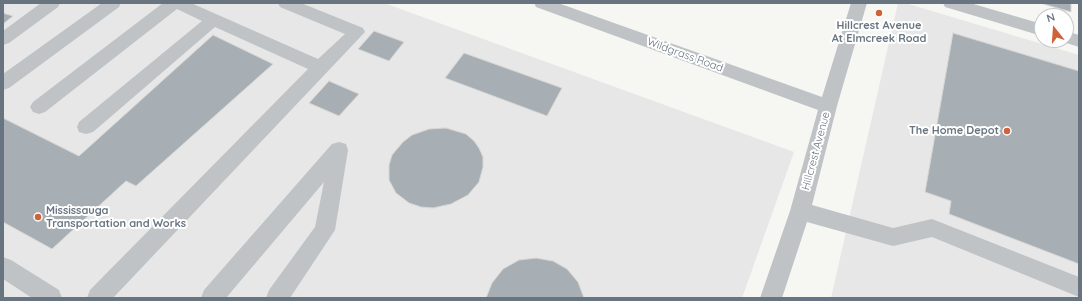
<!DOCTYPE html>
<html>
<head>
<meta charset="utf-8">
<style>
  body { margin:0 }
  #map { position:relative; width:1082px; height:301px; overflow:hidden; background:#f6f6f3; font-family:Quicksand,sans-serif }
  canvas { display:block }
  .frame { position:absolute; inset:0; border:4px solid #687580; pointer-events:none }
  .north { position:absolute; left:1034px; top:8px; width:40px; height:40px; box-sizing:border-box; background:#fff; border:1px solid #c3c8cc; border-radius:50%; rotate:343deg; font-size:11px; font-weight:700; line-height:16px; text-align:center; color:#687580 }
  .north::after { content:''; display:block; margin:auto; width:14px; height:18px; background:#ce623a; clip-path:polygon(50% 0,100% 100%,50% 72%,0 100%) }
</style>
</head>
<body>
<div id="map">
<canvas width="1082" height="301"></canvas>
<div class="frame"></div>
<div class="north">N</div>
</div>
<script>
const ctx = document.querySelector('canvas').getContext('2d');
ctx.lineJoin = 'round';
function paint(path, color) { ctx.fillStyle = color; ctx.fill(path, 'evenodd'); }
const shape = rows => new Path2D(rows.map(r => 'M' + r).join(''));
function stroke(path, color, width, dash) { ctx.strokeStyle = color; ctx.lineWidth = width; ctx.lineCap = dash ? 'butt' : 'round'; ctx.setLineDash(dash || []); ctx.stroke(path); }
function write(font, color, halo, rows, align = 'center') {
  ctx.font = font + ' Quicksand,sans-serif'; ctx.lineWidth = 4; ctx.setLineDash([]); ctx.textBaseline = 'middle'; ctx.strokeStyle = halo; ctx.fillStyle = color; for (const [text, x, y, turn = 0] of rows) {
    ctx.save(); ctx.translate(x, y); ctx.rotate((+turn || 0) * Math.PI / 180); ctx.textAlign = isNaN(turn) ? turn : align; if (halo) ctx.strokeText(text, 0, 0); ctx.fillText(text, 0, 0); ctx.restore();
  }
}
const built = shape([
  [3,3,384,3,794,152,742,298,3,298],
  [898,3,905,3,1079,55,1079,298,831,298]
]);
const building = shape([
  [1040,3,1071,3,1071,12,1040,3],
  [3,13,13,16,3,24,3,13],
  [374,31,404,42,389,61,358,49,374,31],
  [953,33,1079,71,1079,264,949,214,951,201,925,192,953,33],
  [213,35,273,64,136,186,126,181,52,249,3,222,3,118,79,156,213,35],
  [464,53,562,88,547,116,445,78,464,53],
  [329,81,359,94,339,116,309,103,329,81],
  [446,128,466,134,474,141,479,148,483,157,483,167,479,182,468,195,451,204,433,208,421,207,409,203,396,193,389,180,389,165,392,155,403,142,412,135,429,129,446,128],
  [536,258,553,261,567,269,578,282,584,298,486,298,492,283,503,269,519,260,536,258]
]);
const minor = shape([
  [41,3,60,3,58,7,9,43,3,45,3,31,41,3],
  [102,3,121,3,119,7,9,88,3,90,3,74,102,3],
  [163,3,191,3,318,59,345,34,280,7,278,3,301,3,363,28,365,32,113,298,87,298,90,290,308,69,215,27,93,132,86,134,79,132,77,127,79,122,202,21,177,9,45,112,39,114,33,112,30,107,33,102,163,3],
  [534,3,558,3,822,97,851,3,867,3,837,106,812,205,893,228,932,219,1079,277,1079,297,932,237,893,246,807,222,782,298,760,298,790,211,818,110,536,7,534,3],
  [943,3,970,3,1042,24,1042,36,945,7,943,3],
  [1066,31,1079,35,1079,47,1060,41,1059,40,1066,40,1066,31],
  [339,142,346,144,348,150,335,230,290,298,266,298,269,290,315,227,324,182,226,298,201,298,204,290,332,144,339,142],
  [3,257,11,260,59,290,62,298,32,298,3,279,3,257]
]);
const markers = [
  [879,13,4,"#ce623a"],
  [1007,131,4,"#ce623a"],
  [38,217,4,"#ce623a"]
];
const poiNames = [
  ["Hillcrest Avenue",879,26],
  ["At Elmcreek Road",879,39],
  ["The Home Depot",999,131,"right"],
  ["Mississauga",46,211,"left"],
  ["Transportation and Works",46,224,"left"]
];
const streetNames = [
  ["Wildgrass Road",685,55,20],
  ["Hillcrest Avenue",816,151,-75]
];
paint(built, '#e6e7e6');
paint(building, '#a8afb4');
stroke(building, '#d7d7d5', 1);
paint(minor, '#bfc3c6');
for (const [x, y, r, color] of markers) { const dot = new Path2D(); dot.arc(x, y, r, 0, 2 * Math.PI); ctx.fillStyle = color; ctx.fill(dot); stroke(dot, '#fff', 1.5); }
write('bold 11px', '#687580', '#fff', poiNames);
write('11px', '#687580', '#fff', streetNames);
</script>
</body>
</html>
